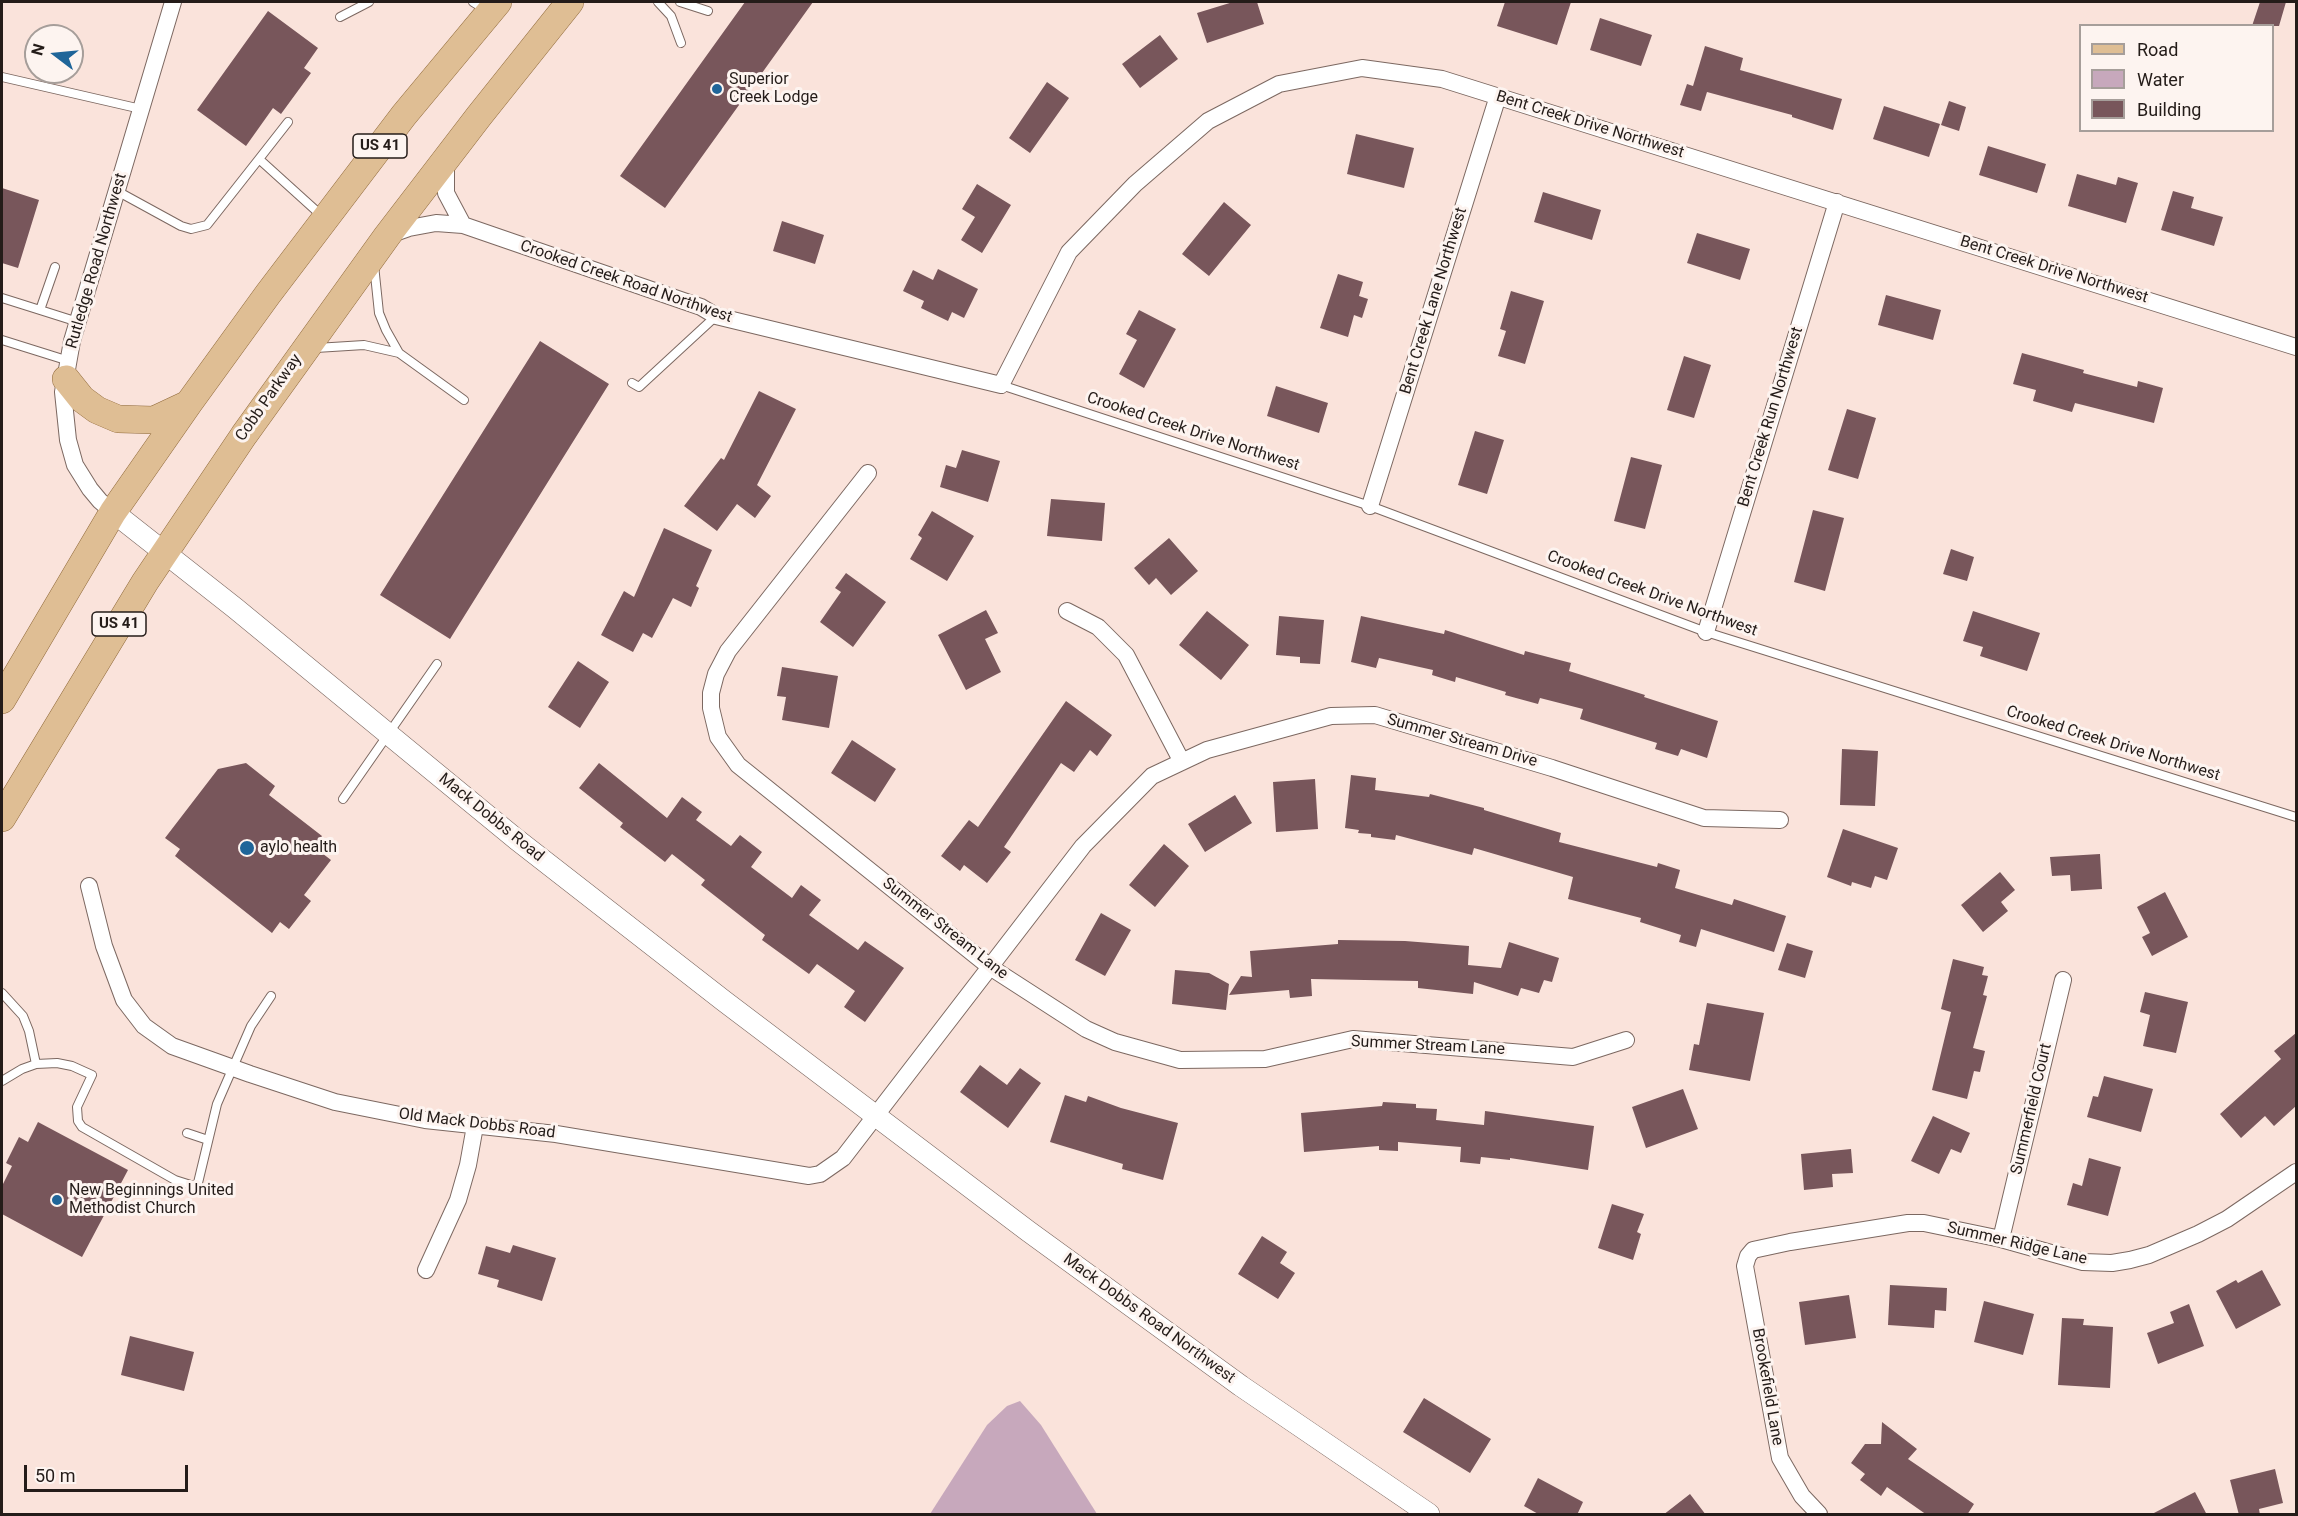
<!DOCTYPE html>
<html>
<head>
<meta charset="utf-8">
<style>
  body { margin:0 }
  #map { position:relative; width:2298px; height:1516px; overflow:hidden; background:#fae3db; font-family:Roboto,sans-serif }
  canvas { display:block }
  .frame { position:absolute; inset:0; border:3px solid #241c19; pointer-events:none }
  .legend { position:absolute; left:2079px; top:24px; width:195px; height:108px; box-sizing:border-box; background:#fdf4f0; border:2px solid #a69e9a; margin:0; padding:8px 10px; list-style:none; font-size:18px; color:#241c19 }
  .legend li { display:flex; align-items:center; gap:12px; height:30px }
  .legend b { width:30px; border:2px solid #a69e9a }
  .north { position:absolute; left:24px; top:24px; width:60px; height:60px; box-sizing:border-box; background:#fdf4f0; border:2px solid #a69e9a; border-radius:50%; rotate:286deg; font-size:16px; font-weight:700; line-height:24px; text-align:center; color:#241c19 }
  .north::after { content:''; display:block; margin:auto; width:21px; height:27px; background:#1f6599; clip-path:polygon(50% 0,100% 100%,50% 72%,0 100%) }
  .scale { position:absolute; left:24px; top:1465px; width:164px; height:27px; box-sizing:border-box; border:3px solid #241c19; border-top:0; padding-left:8px; font-size:18px; line-height:21px; white-space:nowrap; color:#241c19; -webkit-text-stroke:4px #fdf4f0; paint-order:stroke }
</style>
</head>
<body>
<div id="map">
<canvas width="2298" height="1516"></canvas>
<div class="frame"></div>
<ul class="legend">
<li><b style="height:8px;background:#dfbe94"></b>Road</li>
<li><b style="height:16px;background:#c7a8bc"></b>Water</li>
<li><b style="height:16px;background:#78565b"></b>Building</li>
</ul>
<div class="north">N</div>
<div class="scale">50 m</div>
</div>
<script>
const ctx = document.querySelector('canvas').getContext('2d');
ctx.lineJoin = 'round';
function paint(path, color) { ctx.fillStyle = color; ctx.fill(path, 'evenodd'); }
const shape = rows => new Path2D(rows.map(r => 'M' + r).join(''));
function stroke(path, color, width, dash) { ctx.strokeStyle = color; ctx.lineWidth = width; ctx.lineCap = dash ? 'butt' : 'round'; ctx.setLineDash(dash || []); ctx.stroke(path); }
function write(font, color, halo, rows, align = 'center') {
  ctx.font = font + ' Roboto,sans-serif'; ctx.lineWidth = 6; ctx.setLineDash([]); ctx.textBaseline = 'middle'; ctx.strokeStyle = halo; ctx.fillStyle = color; for (const [text, x, y, turn = 0] of rows) {
    ctx.save(); ctx.translate(x, y); ctx.rotate((+turn || 0) * Math.PI / 180); ctx.textAlign = isNaN(turn) ? turn : align; if (halo) ctx.strokeText(text, 0, 0); ctx.fillText(text, 0, 0); ctx.restore();
  }
}
const water = shape([
  [1020,1401,1041,1425,1097,1514,930,1514,987,1425,1007,1406]
]);
const building = shape([
  [745,2,813,2,665,208,620,176],
  [1233,2,1257,2,1264,24,1207,43,1197,13],
  [1505,2,1571,2,1557,45,1497,26],
  [2260,2,2286,2,2279,26,2252,26],
  [268,11,318,48,304,68,311,73,281,114,273,108,246,146,197,110],
  [1600,18,1652,35,1641,66,1590,50],
  [1160,35,1178,59,1140,88,1122,64],
  [1705,46,1743,58,1740,70,1842,99,1833,130,1792,117,1792,115,1707,92,1701,111,1680,105,1687,84,1693,86],
  [1047,82,1069,98,1030,153,1009,138],
  [1949,101,1966,107,1959,131,1941,125],
  [1884,106,1940,124,1929,157,1873,139],
  [1356,134,1414,148,1404,188,1347,174],
  [1988,146,2046,164,2037,193,1979,175],
  [2077,174,2116,185,2118,177,2138,183,2126,223,2068,206],
  [977,184,1011,205,982,253,961,240,975,217,962,209],
  [2,188,39,200,18,268,2,263],
  [2173,191,2194,197,2191,208,2223,217,2214,246,2161,230],
  [1543,192,1601,210,1592,240,1534,222],
  [1224,202,1251,225,1209,276,1182,254],
  [782,221,824,235,815,264,773,251],
  [1697,233,1750,249,1740,280,1687,263],
  [938,269,978,289,964,318,952,312,948,321,921,308,924,301,903,291,913,270,933,280],
  [1338,274,1363,282,1359,296,1368,299,1362,318,1354,315,1348,337,1320,328],
  [1511,291,1544,301,1525,364,1498,356,1506,331,1500,329],
  [1886,295,1941,310,1933,340,1878,325],
  [1139,310,1176,329,1144,388,1119,374,1137,340,1126,334],
  [540,341,609,384,450,639,380,595],
  [2022,353,2084,370,2083,373,2137,387,2138,381,2163,388,2154,423,2075,403,2072,412,2033,401,2036,390,2013,384],
  [1684,356,1711,365,1694,418,1667,410],
  [1276,386,1328,403,1319,433,1267,416],
  [759,391,796,409,757,485,771,496,755,518,737,504,717,531,684,506,721,458,724,460],
  [1847,409,1876,418,1858,479,1828,470],
  [1475,431,1504,440,1487,494,1458,485],
  [962,450,1000,461,988,502,940,487,946,465,956,468],
  [1631,457,1662,465,1645,529,1614,521],
  [1051,499,1105,503,1102,541,1047,536],
  [1813,510,1844,518,1825,591,1794,582],
  [932,511,974,536,947,581,910,559,922,538,918,535],
  [664,528,712,550,696,586,699,588,691,607,673,598,652,638,643,633,633,652,601,635,624,591,634,597],
  [1169,538,1198,571,1171,595,1156,578,1149,585,1134,568],
  [1951,549,1974,557,1967,581,1943,574],
  [846,573,886,602,853,647,820,622,841,592,835,588],
  [986,610,998,633,985,639,1001,672,966,690,938,635],
  [1207,611,1249,645,1221,680,1179,645],
  [1973,611,2040,633,2027,671,1980,656,1983,647,1963,641],
  [1279,616,1324,620,1320,664,1300,663,1300,657,1276,655],
  [1361,616,1444,634,1445,630,1524,655,1525,651,1571,663,1569,671,1645,695,1644,697,1718,721,1707,758,1681,749,1678,756,1655,749,1657,743,1580,719,1583,709,1540,698,1538,704,1505,695,1506,692,1456,677,1455,682,1432,675,1433,670,1379,658,1376,668,1351,662],
  [578,661,609,682,580,728,548,707],
  [782,667,838,676,829,728,782,720,786,697,777,696],
  [1066,701,1112,735,1097,756,1090,750,1074,772,1061,763,1004,847,1011,852,987,883,964,865,960,871,941,856,969,820,978,827],
  [852,740,896,769,875,802,831,773],
  [1842,749,1878,751,1875,806,1840,805],
  [246,763,275,786,269,795,322,836,314,847,331,860,304,895,311,901,289,929,280,922,272,933,175,856,180,849,165,838,218,769],
  [599,763,667,818,682,797,702,812,696,820,731,846,740,835,762,852,751,867,792,898,801,885,821,900,809,915,858,950,865,941,904,968,865,1022,844,1007,855,991,817,964,809,974,762,940,765,935,701,885,705,880,672,854,665,862,620,827,623,823,579,788],
  [1351,775,1376,778,1375,790,1429,797,1430,794,1484,808,1484,810,1561,833,1559,842,1657,867,1658,863,1680,870,1675,888,1732,905,1734,899,1786,916,1774,952,1701,929,1696,947,1679,942,1681,935,1640,922,1641,918,1568,899,1573,877,1474,848,1472,855,1396,835,1395,840,1371,837,1371,834,1358,833,1359,830,1345,828],
  [1315,779,1318,829,1276,832,1273,782],
  [1235,795,1252,823,1205,852,1188,824],
  [1843,829,1898,848,1887,880,1875,876,1871,888,1852,882,1851,886,1827,877],
  [1164,844,1189,866,1155,907,1129,885],
  [2100,854,2102,889,2071,891,2070,875,2052,876,2050,857],
  [2000,872,2015,890,2001,902,2008,911,1983,932,1961,905],
  [2165,892,2188,937,2152,956,2142,937,2150,933,2137,907],
  [1101,913,1131,930,1105,976,1075,960],
  [1338,940,1405,941,1469,946,1468,965,1501,968,1509,942,1559,958,1552,982,1544,980,1539,993,1521,988,1518,996,1474,982,1473,994,1418,988,1418,981,1311,979,1312,996,1290,998,1289,990,1229,995,1241,976,1252,977,1250,951,1338,944],
  [1787,943,1813,951,1805,978,1778,970],
  [1953,959,1984,967,1982,975,1988,976,1983,995,1987,996,1973,1048,1985,1051,1980,1072,1974,1071,1967,1099,1932,1090,1951,1012,1941,1009],
  [1175,970,1209,973,1229,984,1226,1010,1172,1004],
  [2145,992,2188,1002,2176,1053,2143,1046,2150,1015,2140,1012],
  [1707,1003,1764,1013,1750,1081,1689,1070,1694,1044,1699,1045],
  [2296,1033,2296,1106,2274,1126,2265,1116,2241,1138,2220,1114,2281,1059,2274,1051],
  [980,1065,1007,1085,1020,1068,1041,1083,1008,1128,960,1092],
  [2104,1076,2153,1089,2141,1132,2087,1117,2093,1096,2098,1097],
  [1683,1089,1698,1129,1646,1148,1632,1107],
  [1065,1095,1086,1102,1088,1096,1121,1108,1178,1123,1163,1180,1122,1169,1123,1164,1050,1142],
  [1383,1102,1416,1104,1416,1108,1437,1109,1436,1120,1484,1125,1485,1111,1594,1126,1588,1170,1510,1158,1510,1160,1481,1157,1480,1164,1460,1162,1461,1147,1398,1142,1398,1151,1379,1150,1379,1146,1304,1152,1301,1113,1382,1106],
  [1933,1116,1970,1133,1961,1153,1951,1149,1939,1174,1911,1161],
  [38,1122,128,1170,82,1257,2,1214,2,1186,12,1166,6,1163,19,1137,28,1142],
  [1851,1149,1853,1173,1832,1174,1833,1187,1804,1190,1801,1154],
  [2089,1158,2121,1167,2108,1216,2067,1205,2073,1183,2082,1186],
  [1612,1204,1644,1214,1637,1232,1641,1234,1633,1260,1598,1248],
  [1262,1236,1287,1252,1280,1263,1295,1273,1278,1299,1238,1274],
  [513,1245,556,1258,542,1301,497,1287,499,1280,478,1274,486,1246,510,1253],
  [2262,1270,2281,1305,2236,1329,2216,1291,2236,1280,2238,1283],
  [1890,1285,1947,1288,1946,1311,1935,1310,1934,1328,1888,1325],
  [1849,1295,1856,1338,1805,1345,1799,1302],
  [1984,1301,2034,1314,2023,1355,1974,1342],
  [2189,1304,2204,1346,2158,1364,2147,1333,2174,1323,2170,1312],
  [2062,1318,2084,1319,2083,1325,2113,1327,2110,1388,2058,1385],
  [130,1336,194,1352,184,1391,121,1375],
  [1424,1398,1491,1439,1470,1473,1403,1432],
  [1882,1422,1917,1449,1908,1459,1974,1504,1967,1515,1927,1515,1887,1487,1881,1496,1860,1480,1865,1474,1851,1463,1865,1444,1881,1444],
  [2275,1469,2283,1503,2259,1509,2260,1515,2239,1515,2230,1480],
  [1538,1478,1583,1502,1577,1515,1540,1515,1524,1506],
  [2195,1492,2207,1515,2150,1515],
  [1690,1494,1706,1515,1663,1515]
]);
const service = shape([
  [473,2,486,10],
  [658,2,671,16,681,43],
  [680,2,708,11],
  [340,17,369,2],
  [2,77,141,109],
  [259,159,288,122],
  [117,191,181,226,191,229,207,225,259,159,322,216],
  [374,265,379,313,386,330,399,353],
  [2,298,78,322],
  [40,310,55,267],
  [2,340,69,361],
  [316,348,364,345,399,353,464,400],
  [632,383,639,387,716,316],
  [1001,385,1370,506,1706,632,2296,817],
  [343,799,437,664],
  [2,993,23,1016,29,1031,36,1064],
  [2,1081,22,1069,36,1064,57,1063,72,1066,92,1075,77,1107,78,1121,82,1127,175,1180,197,1187,217,1104,251,1026,271,996],
  [187,1133,208,1140]
]);
const minor = shape([
  [446,161,446,193,463,225],
  [389,235,409,228,436,223,463,225,701,307,716,316,1001,385,1069,252,1135,184,1208,121,1279,84,1362,68,1442,79,2296,347],
  [868,473,728,651,716,674,711,693,711,708,718,737,738,765,990,967,1086,1029,1115,1042,1180,1060,1265,1059,1353,1039,1573,1057,1626,1040],
  [1370,506,1498,96],
  [113,512,100,501,90,489,75,465,68,440,63,392,72,341,173,2],
  [1067,611,1098,627,1126,655,1182,762],
  [1706,632,1837,202],
  [89,886,104,946,124,1000,144,1026,172,1046,250,1074,335,1102,425,1120,556,1134,809,1176,820,1174,843,1158,1083,846,1152,776,1207,750,1331,716,1375,715,1552,768,1704,818,1780,820],
  [2001,1239,2063,980],
  [426,1270,458,1200,468,1165,475,1126],
  [1819,1514,1802,1496,1780,1458,1745,1266,1748,1256,1753,1250,1790,1242,1908,1223,1924,1223,2001,1239,2083,1262,2112,1263,2130,1260,2149,1255,2198,1234,2227,1219,2296,1172]
]);
const tertiary = shape([
  [113,512,235,608,516,839,724,1001,1028,1231,1241,1386,1429,1514]
]);
const primary = shape([
  [66,379,82,399,97,410,118,419,154,420,186,405],
  [2,700,113,512,189,403,268,294,404,115,498,2],
  [2,818,145,582,244,435,387,236,479,116,570,2]
]);
const markers = [
  [717,89,6,"#1f6599"],
  [247,848,8,"#1f6599"],
  [57,1200,6,"#1f6599"]
];
const shields = [
  [380,146,54],
  [119,624,54]
];
const shieldNames = [
  ["US 41",380,146],
  ["US 41",119,624]
];
const poiNames = [
  ["Superior",729,80],
  ["Creek Lodge",729,98],
  ["aylo health",260,848],
  ["New Beginnings United",69,1191],
  ["Methodist Church",69,1209]
];
const streetNames = [
  ["Bent Creek Drive Northwest",1590,125,17],
  ["Rutledge Road Northwest",97,261,-74],
  ["Bent Creek Drive Northwest",2054,270,17],
  ["Crooked Creek Road Northwest",626,282,19],
  ["Bent Creek Lane Northwest",1434,301,-73],
  ["Cobb Parkway",269,398,-55],
  ["Bent Creek Run Northwest",1771,417,-73],
  ["Crooked Creek Drive Northwest",1193,432,18],
  ["Crooked Creek Drive Northwest",1652,594,20],
  ["Summer Stream Drive",1462,741,16],
  ["Crooked Creek Drive Northwest",2113,744,17],
  ["Mack Dobbs Road",491,818,39],
  ["Summer Stream Lane",945,929,38],
  ["Summer Stream Lane",1428,1046,3],
  ["Summerfield Court",2032,1109,-77],
  ["Old Mack Dobbs Road",477,1124,7],
  ["Summer Ridge Lane",2017,1244,13],
  ["Mack Dobbs Road Northwest",1149,1319,36],
  ["Brookefield Lane",1767,1387,80]
];
paint(water, '#c7a8bc');
paint(building, '#78565b');
stroke(service, '#7c6861', 10);
stroke(minor, '#7c6861', 18);
stroke(tertiary, '#7c6861', 22);
stroke(primary, '#8f693a', 28);
stroke(service, '#fff', 8);
stroke(minor, '#fff', 16);
stroke(tertiary, '#fff', 21);
stroke(primary, '#dfbe94', 27);
for (const [x, y, r, color] of markers) { const dot = new Path2D(); dot.arc(x, y, r, 0, 2 * Math.PI); ctx.fillStyle = color; ctx.fill(dot); stroke(dot, '#fdf4f0', 2); }
for (const [x, y, w] of shields) { const box = new Path2D(); box.roundRect(x - w / 2, y - 12, w, 24, 4.5); ctx.fillStyle = '#fdf4f0'; ctx.fill(box); stroke(box, '#241c19', 1.5); }
write('bold 15px', '#241c19', null, shieldNames);
write('16px', '#241c19', '#fdf4f0', poiNames, 'left');
write('16px', '#241c19', '#fdf4f0', streetNames);
</script>
</body>
</html>
